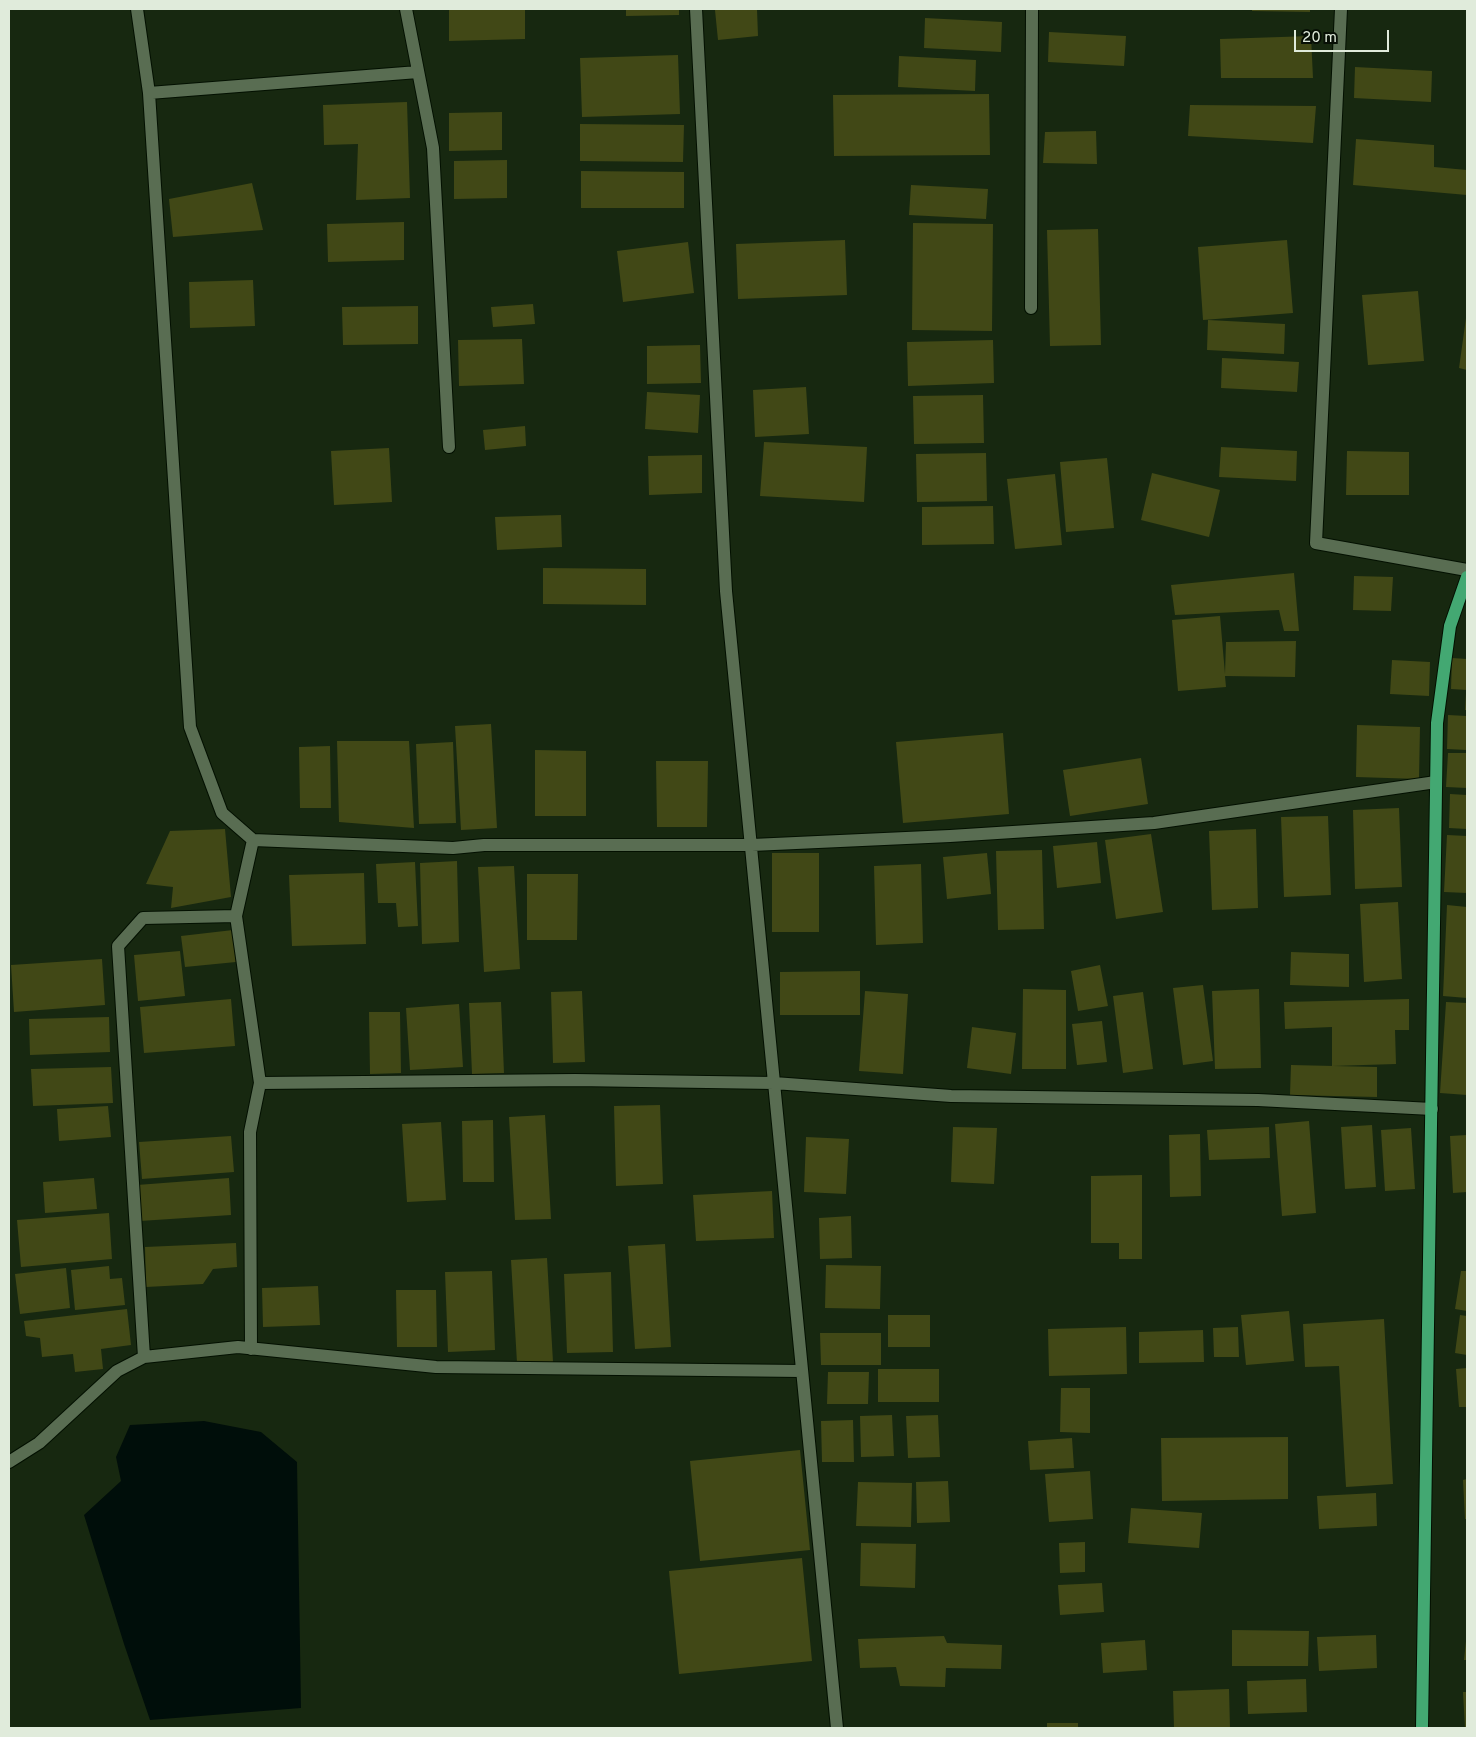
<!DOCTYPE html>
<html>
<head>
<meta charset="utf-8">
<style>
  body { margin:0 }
  #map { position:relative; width:1476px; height:1737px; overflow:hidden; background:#172810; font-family:Overpass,sans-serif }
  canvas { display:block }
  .frame { position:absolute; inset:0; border:10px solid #e0ebdb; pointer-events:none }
  .scale { position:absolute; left:1294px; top:30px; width:95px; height:22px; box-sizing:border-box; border:2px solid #e0ebdb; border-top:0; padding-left:6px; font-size:15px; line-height:18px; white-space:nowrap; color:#e0ebdb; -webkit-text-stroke:4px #070f05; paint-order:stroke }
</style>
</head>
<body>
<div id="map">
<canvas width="1476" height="1737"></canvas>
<div class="frame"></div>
<div class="scale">20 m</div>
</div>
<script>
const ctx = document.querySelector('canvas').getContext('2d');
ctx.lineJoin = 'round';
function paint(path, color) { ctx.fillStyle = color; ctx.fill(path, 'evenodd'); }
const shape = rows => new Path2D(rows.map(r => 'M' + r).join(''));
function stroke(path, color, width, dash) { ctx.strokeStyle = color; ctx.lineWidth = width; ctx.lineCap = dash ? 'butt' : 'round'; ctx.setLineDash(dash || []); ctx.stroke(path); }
const water = shape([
  [204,1421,261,1432,297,1462,301,1708,150,1720,124,1644,84,1515,121,1481,116,1457,130,1425]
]);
const building = shape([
  [449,9,525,9,525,39,449,41],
  [626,9,679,9,679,15,626,16],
  [728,9,757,9,758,36,718,40,715,10],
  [1252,9,1310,9,1310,12,1252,11],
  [925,18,1002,22,1001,52,924,48],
  [1049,32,1126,36,1124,66,1048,62],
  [1311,36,1313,78,1221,78,1220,39],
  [678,55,680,114,582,117,580,58],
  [899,56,976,60,975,91,898,87],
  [1355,67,1432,71,1431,102,1354,98],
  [989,94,990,155,834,156,833,95],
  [407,102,410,198,356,200,358,144,324,145,323,105],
  [1190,105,1316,106,1313,143,1188,136],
  [502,112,502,150,449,151,449,113],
  [580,124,684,125,683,162,580,161],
  [1096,131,1097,164,1043,163,1045,132],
  [1356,139,1434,145,1434,167,1467,170,1467,195,1353,185],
  [507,160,507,198,454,199,454,161],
  [581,171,684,172,684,208,581,208],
  [252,183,263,230,173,237,169,199],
  [911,185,988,189,986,219,909,215],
  [404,222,404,260,328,262,327,224],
  [913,223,993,224,992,331,912,330],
  [1098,229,1101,345,1050,346,1047,230],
  [845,240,847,295,738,299,736,244],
  [1287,240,1293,313,1203,320,1198,247],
  [688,242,694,293,623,302,617,251],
  [253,280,255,326,190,328,189,282],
  [1418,291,1424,361,1368,365,1362,295],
  [533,304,535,324,493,327,491,307],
  [418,306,418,344,343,345,342,307],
  [1466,318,1467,318,1467,370,1459,368],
  [1208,320,1285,324,1284,354,1207,350],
  [522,339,524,384,459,386,458,340],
  [993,340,994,383,908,386,907,342],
  [700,345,701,383,647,384,647,346],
  [1222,358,1299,362,1297,392,1221,388],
  [806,387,809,434,755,437,753,390],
  [647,392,700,395,698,433,645,429],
  [983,395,984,443,914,444,913,396],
  [525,426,526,446,485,450,483,430],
  [764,442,867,447,864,502,760,496],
  [1221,447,1297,451,1296,481,1219,477],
  [389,448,392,502,334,505,331,451],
  [1347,451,1409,452,1409,495,1346,495],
  [986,453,987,501,917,502,916,454],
  [702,455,702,493,649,495,648,456],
  [1107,458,1114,528,1066,532,1060,462],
  [1152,473,1220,490,1209,537,1141,520],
  [1055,474,1062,545,1015,549,1007,479],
  [993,506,994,544,922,545,922,507],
  [561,515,562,547,497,550,495,517],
  [543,568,646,569,646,605,543,604],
  [1294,573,1299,631,1284,631,1279,610,1175,615,1171,585],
  [1354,576,1393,577,1391,611,1353,610],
  [1220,616,1225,674,1226,642,1296,641,1295,677,1225,676,1226,687,1178,691,1172,620],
  [1452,658,1467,659,1467,690,1451,689],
  [1392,660,1430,662,1429,696,1390,694],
  [1466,693,1467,693,1467,710,1465,710],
  [1448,715,1467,716,1467,750,1447,749],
  [491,724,497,828,461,830,455,726],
  [1357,725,1420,727,1419,779,1356,777],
  [1003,733,1009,814,903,823,896,742],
  [337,741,409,741,414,828,339,822],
  [453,742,456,823,419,824,416,744],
  [330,746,331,808,300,808,299,747],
  [535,750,586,751,586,816,535,816],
  [1448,753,1467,753,1467,788,1446,787],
  [1141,758,1148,804,1070,816,1063,770],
  [656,761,708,761,707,827,657,827],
  [1450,794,1467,795,1467,829,1449,828],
  [1399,808,1402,887,1355,889,1353,810],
  [1328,816,1331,895,1284,897,1281,817],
  [225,829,231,897,171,908,173,887,146,884,170,831],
  [1256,829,1258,908,1212,910,1209,831],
  [1151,834,1163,912,1116,919,1105,840],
  [1447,835,1467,836,1467,893,1444,892],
  [1097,842,1101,883,1057,888,1053,846],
  [1042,850,1044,929,998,930,996,851],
  [772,853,819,853,819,932,772,932],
  [987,853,991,894,947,899,943,857],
  [457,861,459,942,422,944,420,863],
  [415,862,418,926,398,927,396,903,378,903,376,864],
  [921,864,923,943,876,945,874,866],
  [514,866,520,969,484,972,478,867],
  [364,873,366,944,292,946,289,875],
  [527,874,578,874,577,940,527,940],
  [1398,902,1402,979,1364,982,1360,904],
  [1447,905,1467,907,1467,998,1443,996],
  [233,930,236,962,185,967,181,936],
  [180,951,185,996,138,1001,134,955],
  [1291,952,1349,954,1349,987,1290,985],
  [102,959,105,1005,14,1012,11,965],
  [1100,965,1108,1006,1078,1011,1071,971],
  [860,971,860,1015,780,1015,780,972],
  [1203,985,1213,1061,1183,1065,1173,988],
  [1023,989,1066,990,1066,1069,1022,1069],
  [1259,989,1261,1068,1215,1069,1212,991],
  [582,991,585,1062,553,1063,551,992],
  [865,991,908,994,903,1074,859,1071],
  [1143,992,1153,1069,1123,1073,1113,996],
  [231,999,235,1046,144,1053,140,1007],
  [1409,999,1409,1030,1395,1030,1396,1064,1332,1066,1332,1027,1285,1029,1284,1002],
  [501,1002,504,1073,472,1074,469,1003],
  [1446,1002,1467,1003,1467,1095,1440,1093],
  [459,1004,463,1067,410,1070,406,1008],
  [369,1012,400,1012,401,1073,370,1074],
  [109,1017,110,1052,30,1055,29,1019],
  [1102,1021,1107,1062,1077,1065,1072,1024],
  [972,1027,1016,1033,1011,1074,967,1068],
  [1291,1065,1377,1067,1377,1097,1290,1095],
  [111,1067,113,1103,33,1106,31,1069],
  [660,1105,663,1184,616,1186,614,1106],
  [108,1106,111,1137,59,1141,57,1109],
  [545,1115,551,1219,515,1220,509,1117],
  [493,1120,494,1182,463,1182,462,1121],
  [1309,1121,1316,1213,1282,1216,1275,1124],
  [441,1122,446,1200,407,1202,402,1124],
  [1372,1125,1376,1187,1345,1189,1341,1127],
  [953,1127,997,1128,994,1184,951,1182],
  [1269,1127,1270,1158,1209,1160,1207,1130],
  [1411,1128,1415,1189,1385,1191,1381,1130],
  [1200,1134,1201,1196,1170,1197,1169,1135],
  [1467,1135,1467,1192,1453,1193,1450,1136],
  [231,1136,234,1172,142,1179,139,1142],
  [806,1137,849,1139,846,1194,804,1192],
  [1142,1175,1142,1259,1119,1259,1119,1243,1091,1243,1091,1176],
  [94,1178,97,1209,45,1213,43,1182],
  [229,1178,231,1215,140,1221,137,1185],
  [772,1191,774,1238,696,1241,693,1195],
  [109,1213,112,1259,21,1267,17,1220],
  [851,1216,852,1258,820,1259,819,1218],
  [236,1243,237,1267,213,1269,203,1284,146,1287,145,1247],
  [665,1244,671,1347,635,1349,628,1246],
  [547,1258,553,1362,517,1363,511,1260],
  [826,1265,881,1266,880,1309,825,1308],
  [109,1266,110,1279,122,1278,125,1305,75,1310,71,1270],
  [66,1268,70,1308,20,1314,15,1274],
  [492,1271,495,1350,448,1352,445,1272],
  [1461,1271,1467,1271,1467,1311,1455,1309],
  [611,1272,613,1352,567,1353,564,1274],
  [318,1286,320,1325,263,1327,262,1288],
  [396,1290,436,1290,437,1347,397,1347],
  [127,1309,131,1345,101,1349,103,1369,75,1372,73,1354,42,1357,40,1338,26,1336,24,1321],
  [1289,1311,1294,1361,1246,1365,1241,1315],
  [888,1315,930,1315,930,1347,888,1347],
  [1460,1315,1467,1316,1467,1355,1455,1353],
  [1384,1319,1393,1484,1346,1487,1339,1366,1305,1367,1303,1324],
  [1126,1327,1127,1374,1049,1376,1048,1329],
  [1238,1327,1239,1357,1214,1357,1213,1328],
  [1203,1330,1204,1362,1139,1363,1139,1332],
  [820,1333,881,1333,881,1365,821,1365],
  [1467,1368,1467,1407,1459,1407,1456,1369],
  [878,1369,939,1369,939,1402,878,1402],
  [828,1372,869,1372,868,1404,827,1404],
  [1061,1388,1090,1388,1090,1433,1060,1432],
  [892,1415,894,1456,861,1457,860,1416],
  [938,1415,940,1457,908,1458,906,1416],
  [853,1420,854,1462,822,1462,821,1421],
  [1288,1437,1288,1499,1162,1501,1161,1438],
  [1072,1438,1074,1468,1030,1470,1028,1441],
  [800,1450,810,1550,700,1561,690,1461],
  [1090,1471,1093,1519,1049,1522,1045,1474],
  [1467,1479,1467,1519,1465,1519,1463,1480],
  [948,1481,950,1522,917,1523,916,1482],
  [858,1482,912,1483,911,1527,856,1526],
  [1376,1493,1377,1526,1319,1529,1317,1496],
  [1131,1508,1202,1513,1199,1548,1128,1543],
  [1085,1542,1085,1572,1060,1573,1059,1543],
  [861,1543,916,1544,915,1588,860,1586],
  [802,1558,812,1661,679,1674,669,1571],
  [1102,1583,1104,1612,1060,1615,1058,1585],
  [1232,1630,1309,1631,1308,1666,1232,1666],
  [1376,1635,1377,1668,1319,1671,1317,1637],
  [944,1636,947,1643,1002,1645,1001,1669,946,1668,945,1687,900,1686,896,1667,860,1668,858,1639],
  [1145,1640,1147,1670,1103,1673,1101,1643],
  [1466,1641,1467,1641,1467,1660,1464,1660],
  [1306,1679,1307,1712,1248,1714,1247,1681],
  [1229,1689,1230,1728,1174,1728,1173,1691],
  [1463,1692,1467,1692,1467,1728,1465,1728],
  [1047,1723,1078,1723,1078,1728,1047,1728]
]);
const street = shape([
  [137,9,149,93],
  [406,9,433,148,449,447],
  [696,9,726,591,837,1728],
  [1341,9,1316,543,1467,570],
  [418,72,149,93,190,727,222,813,253,840,453,848,484,845,752,845,950,836,1154,823,1436,782],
  [1031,308,1032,9],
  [253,840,236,916,260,1083,575,1080,774,1083,951,1096,1258,1100,1432,1109],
  [251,1349,250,1132,260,1083],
  [144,1357,118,946,143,918,236,916],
  [9,1462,39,1443,117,1371,144,1357,238,1347,436,1367,802,1371]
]);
const primary = shape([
  [1422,1728,1437,723,1450,626,1467,577]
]);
paint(water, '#000e0a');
paint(building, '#414816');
stroke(street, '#031000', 14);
stroke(primary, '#031000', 14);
stroke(street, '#596d52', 12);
stroke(primary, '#43a872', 12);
</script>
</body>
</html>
